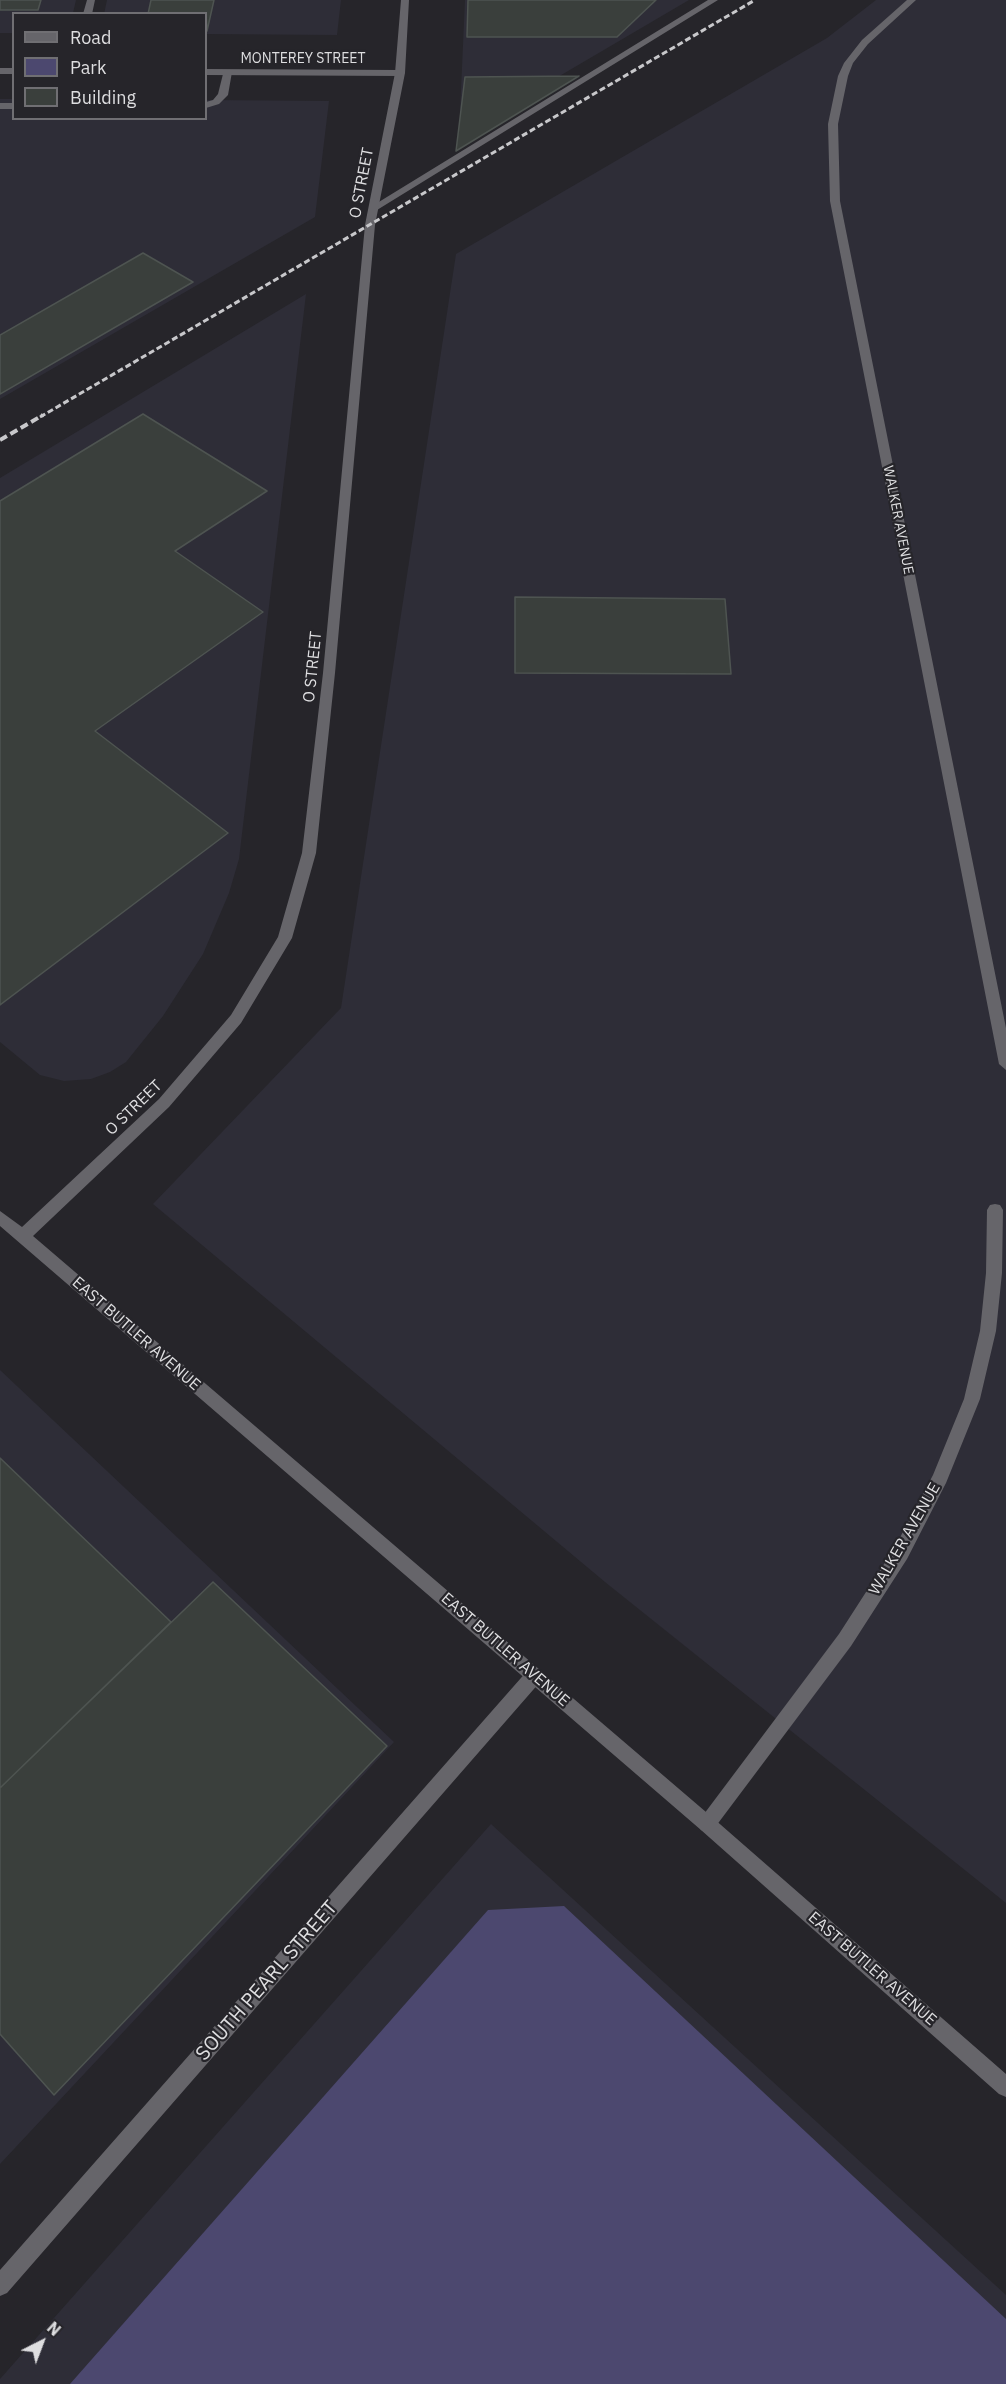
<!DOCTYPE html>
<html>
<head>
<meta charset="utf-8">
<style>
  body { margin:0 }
  #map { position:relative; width:1006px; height:2384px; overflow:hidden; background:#26252a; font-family:"IBM Plex Sans",sans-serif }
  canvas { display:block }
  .legend { position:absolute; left:12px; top:12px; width:195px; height:108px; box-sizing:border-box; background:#26252a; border:2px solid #706f73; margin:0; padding:8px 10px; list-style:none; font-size:18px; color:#dedee0 }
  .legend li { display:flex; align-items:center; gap:12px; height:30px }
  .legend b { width:30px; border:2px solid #706f73 }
  .north { position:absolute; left:12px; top:2312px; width:60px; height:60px; -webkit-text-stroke:4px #26252a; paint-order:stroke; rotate:42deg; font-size:16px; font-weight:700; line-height:24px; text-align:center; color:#dedee0 }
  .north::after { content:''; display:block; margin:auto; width:21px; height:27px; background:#dedee0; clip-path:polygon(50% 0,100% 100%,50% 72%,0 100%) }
</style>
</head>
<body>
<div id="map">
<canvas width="1006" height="2384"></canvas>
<ul class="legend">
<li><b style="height:8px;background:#66656a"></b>Road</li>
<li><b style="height:16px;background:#4c486f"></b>Park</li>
<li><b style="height:16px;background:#3a3f3c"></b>Building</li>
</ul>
<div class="north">N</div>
</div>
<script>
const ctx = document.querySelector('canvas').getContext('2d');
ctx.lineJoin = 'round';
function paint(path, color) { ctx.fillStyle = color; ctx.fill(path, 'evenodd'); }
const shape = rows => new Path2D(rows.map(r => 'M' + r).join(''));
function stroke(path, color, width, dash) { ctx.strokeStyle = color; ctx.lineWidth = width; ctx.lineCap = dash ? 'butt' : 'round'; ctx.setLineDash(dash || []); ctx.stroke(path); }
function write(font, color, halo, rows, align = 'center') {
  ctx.font = font + ' "IBM Plex Sans",sans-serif'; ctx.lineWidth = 4.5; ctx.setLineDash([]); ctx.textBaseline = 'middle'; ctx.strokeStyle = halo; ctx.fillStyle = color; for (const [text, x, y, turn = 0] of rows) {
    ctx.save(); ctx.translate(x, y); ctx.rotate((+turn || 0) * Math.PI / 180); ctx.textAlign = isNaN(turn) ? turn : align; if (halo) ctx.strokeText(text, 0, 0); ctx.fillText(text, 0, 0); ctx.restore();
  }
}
const built = shape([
  [0,0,76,0,73,13,14,14,13,33,0,33],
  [107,0,341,0,337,35,206,34,206,14,104,14],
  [465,0,689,0,459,135],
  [876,0,1006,0,1006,1903,605,1582,153,1204,341,1008,456,254,827,38],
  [0,99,13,99,14,118,206,118,206,100,329,101,315,217,0,399],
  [306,294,239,859,229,893,203,954,163,1016,126,1062,110,1072,91,1079,64,1081,40,1075,0,1042,0,478],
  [0,1370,394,1742,0,2164],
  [491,1824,1006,2295,1006,2384,0,2384,0,2379]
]);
const green = shape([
  [564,1906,1006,2319,1006,2384,70,2384,488,1910]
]);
const building = shape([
  [0,0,41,0,38,10,0,10,0,0],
  [151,0,214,0,207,31,206,14,148,14,151,0],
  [468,0,656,0,617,37,467,37,468,0],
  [579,76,456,151,465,77,579,76],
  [143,253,193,282,0,394,0,335,143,253],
  [143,414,267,491,175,551,263,612,95,731,228,833,0,1005,0,501,143,414],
  [515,597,725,599,731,674,515,673,515,597],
  [0,1458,171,1622,0,1788,0,1458],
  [213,1582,387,1746,54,2095,0,2034,0,1788,213,1582]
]);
const service = shape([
  [87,0,95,0,92,14,83,14,87,0],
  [708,0,718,0,377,210,369,208,708,0],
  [224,70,232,72,228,95,219,104,206,108,206,102,213,100,218,94,224,70],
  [0,103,14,103,14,109,0,109,0,103]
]);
const minor = shape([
  [907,0,916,0,868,44,853,63,848,76,838,124,840,201,1006,1028,1006,1070,999,1064,830,201,828,124,838,76,844,63,862,40,907,0],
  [0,68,14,68,14,74,0,74,0,68],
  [206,69,400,70,405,73,400,76,206,75,206,69],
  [995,1204,1000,1205,1003,1210,1002,1273,996,1331,980,1399,946,1483,907,1559,851,1646,713,1830,707,1833,701,1830,698,1824,701,1818,839,1634,895,1547,933,1475,964,1399,980,1331,986,1273,987,1210,990,1205,995,1204],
  [534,1667,540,1670,543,1676,540,1682,7,2293,0,2296,0,2270,528,1670,534,1667]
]);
const tertiary = shape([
  [401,0,409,0,405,73,375,225,335,673,316,853,292,938,241,1023,169,1107,33,1236,713,1818,1006,2074,1006,2097,999,2094,701,1830,0,1226,0,1211,22,1227,159,1099,231,1015,278,937,302,853,323,673,365,225,395,73,401,0]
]);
const railFar1 = shape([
  [40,417,755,0]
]);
const rail = shape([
  [0,440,43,415]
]);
const farStreetnames = [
  ["MONTEREY STREET",303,59],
  ["WALKER AVENUE",898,520,79]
];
const streetNames = [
  ["O STREET",362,183,-79],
  ["O STREET",313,667,-84],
  ["O STREET",134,1108,-44],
  ["EAST BUTLER AVENUE",136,1334,41],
  ["WALKER AVENUE",905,1539,-60],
  ["EAST BUTLER AVENUE",505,1650,41],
  ["EAST BUTLER AVENUE",872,1969,41]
];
const nearStreetnames = [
  ["SOUTH PEARL STREET",267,1981,-49]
];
paint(built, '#2e2d37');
paint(green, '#4c486f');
paint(building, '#3a3f3c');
stroke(building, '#4e5451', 1.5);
paint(service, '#66656a');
paint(minor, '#66656a');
paint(tertiary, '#66656a');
stroke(railFar1, '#c8c8cb', 3, [6, 3]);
stroke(rail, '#c8c8cb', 4, [8, 4]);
write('14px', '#dedee0', '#26252a', farStreetnames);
write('16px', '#dedee0', '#26252a', streetNames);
write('20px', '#dedee0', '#26252a', nearStreetnames);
</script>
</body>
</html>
